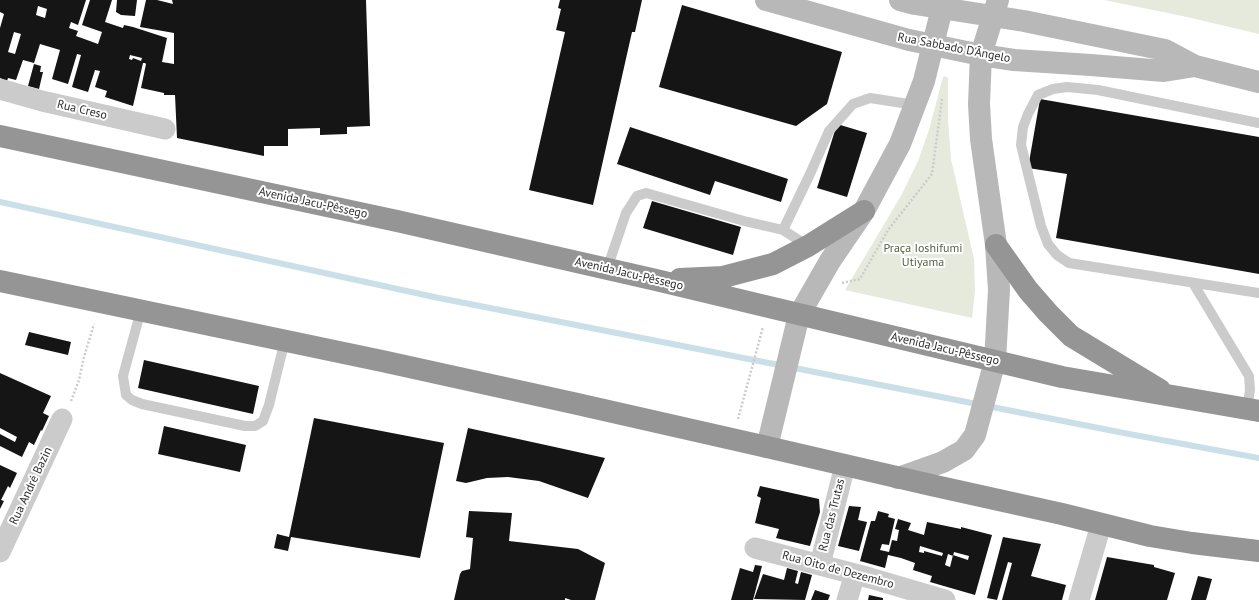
<!DOCTYPE html>
<html>
<head>
<meta charset="utf-8">
<style>
  body { margin:0 }
  canvas { display:block; background:#fff }
</style>
</head>
<body>
<canvas width="1259" height="600"></canvas>
<script>
const ctx = document.querySelector('canvas').getContext('2d');
ctx.lineJoin = 'round';
function paint(path, color) { ctx.fillStyle = color; ctx.fill(path, 'evenodd'); }
const shape = rows => new Path2D(rows.map(r => 'M' + r).join(''));
function stroke(path, color, width, dash) { ctx.strokeStyle = color; ctx.lineWidth = width; ctx.lineCap = dash ? 'butt' : 'round'; ctx.setLineDash(dash || []); ctx.stroke(path); }
function write(font, color, halo, rows, align = 'center') {
  ctx.font = font + ' "PT Sans",sans-serif'; ctx.lineWidth = 4; ctx.setLineDash([]); ctx.textBaseline = 'middle'; ctx.strokeStyle = halo; ctx.fillStyle = color; for (const [text, x, y, turn = 0] of rows) {
    ctx.save(); ctx.translate(x, y); ctx.rotate((+turn || 0) * Math.PI / 180); ctx.textAlign = isNaN(turn) ? turn : align; if (halo) ctx.strokeText(text, 0, 0); ctx.fillText(text, 0, 0); ctx.restore();
  }
}
const green = shape([
  [1104,0,1259,0,1259,34,1187,17],
  [945,76,948,78,948,120,951,159,974,259,975,291,972,318,845,290,902,194,918,161,929,130,943,77]
]);
const stream = shape([
  [0,202,434,297,1129,434,1259,458]
]);
const building = shape([
  [0,0,86,0,78,25,71,22,69,28,78,31,76,36,98,44,102,32,82,25,90,0,112,0,105,22,123,28,124,25,133,27,167,38,162,62,174,64,174,33,140,27,146,0,157,0,173,4,172,0,366,0,370,126,347,127,347,134,320,135,320,128,288,129,288,146,264,146,264,156,177,138,175,95,164,95,164,93,141,88,146,64,145,63,143,63,133,106,105,97,107,91,95,87,100,71,95,70,88,92,72,87,81,55,77,54,68,84,52,79,60,50,40,44,34,63,23,60,16,80,8,78,7,81,0,78,0,28,4,14,0,12],
  [38,6,47,9,45,18,36,15],
  [14,32,21,34,15,54,8,52],
  [130,55,142,58,141,61,133,58,132,60,129,59],
  [117,0,137,0,135,16,121,15,116,12],
  [560,0,642,0,635,32,632,32,593,205,529,190,565,32,556,30,561,9,558,8],
  [682,5,842,52,827,104,796,126,659,87],
  [34,64,41,66,40,72,43,72,39,89,28,86],
  [1040,99,1259,137,1259,274,1056,238,1067,174,1028,168],
  [837,124,867,133,847,197,817,188],
  [630,127,788,179,781,202,715,181,710,195,617,164],
  [652,201,741,227,733,255,643,228],
  [29,332,71,342,68,355,25,345],
  [144,360,259,386,253,414,138,388],
  [0,373,51,396,43,413,49,416,42,431,41,430,34,445,29,442,22,457,0,446,0,434,15,442,17,437,0,428],
  [314,418,444,443,420,558,291,537,288,551,274,548,277,534,289,537],
  [164,426,246,445,240,472,158,454],
  [468,428,605,458,588,498,539,481,508,477,487,478,466,483,456,481],
  [0,465,17,473,10,488,8,486,1,500,4,501,0,509],
  [760,486,819,499,820,512,810,546,776,538,779,529,755,523,761,498,757,496],
  [849,506,861,507,858,520,867,522,859,551,838,546],
  [469,511,512,513,509,541,578,549,605,563,595,600,571,600,565,598,565,600,454,600,460,574,462,571,470,569,473,538,466,537],
  [878,511,889,514,888,517,895,519,889,545,882,544,880,550,889,552,892,540,897,541,899,530,895,529,898,519,911,523,908,530,924,535,927,522,961,529,961,527,992,535,975,595,930,582,932,576,913,570,915,563,901,558,888,555,885,568,860,561,871,521,875,521],
  [920,546,943,553,942,556,924,551,924,553,919,552],
  [954,552,969,556,968,560,953,555,950,567,945,565,948,554,953,556],
  [1003,537,1041,544,1031,576,1066,585,1062,600,1002,600,1012,563,1008,562,997,600,987,598],
  [1107,557,1154,565,1154,567,1175,573,1167,600,1095,600],
  [755,565,762,566,753,600,731,600,740,568,753,572],
  [787,568,798,571,795,583,798,584,801,572,812,575,805,600,754,599,763,574,784,580],
  [1198,576,1212,579,1206,600,1191,600],
  [815,590,830,595,828,600,811,600],
  [869,595,883,598,883,600,868,600]
]);
const path = shape([
  [842,283,860,279,888,230,932,174,942,99],
  [71,401,79,380,84,357,94,324],
  [738,419,763,327]
]);
const lane = shape([
  [1259,123,1098,90,1067,87,1053,89,1038,95,1028,114,1023,127,1021,145,1041,226,1048,244,1057,255,1069,263,1259,293],
  [783,230,810,174,829,131,853,104,870,98,915,105],
  [607,269,626,213,637,196,646,193,744,221,783,230,808,246],
  [1193,283,1249,376,1250,390,1247,409],
  [141,310,123,376,126,395,132,400,142,404,245,426,255,426,263,421,269,405,285,340]
]);
const street = shape([
  [0,89,42,101,165,129],
  [755,548,870,578,945,600],
  [0,552,62,419],
  [820,565,845,465],
  [847,600,855,574],
  [1079,600,1101,525]
]);
const secondary = shape([
  [766,0,909,40,981,55,1014,60,1091,65,1164,71,1195,66],
  [900,0,915,4,1024,21,1165,50,1195,66,1259,82],
  [767,447,799,315,830,261,864,211,900,144,924,81,944,0],
  [898,478,943,462,964,450,975,435,995,361,999,290,996,245,981,139,979,104,981,55,998,0]
]);
const highway = shape([
  [0,136,397,221,656,280,1062,377,1259,411],
  [996,245,1028,290,1048,313,1071,336,1160,390],
  [680,279,723,277,773,264,808,246,864,211],
  [0,281,382,361,573,403,767,447,931,485,1062,514,1150,536,1192,543,1259,551]
]);
const streetNames = [
  ["Rua Sabbado D'Ângelo",954,48,11],
  ["Rua Creso",82,110,13],
  ["Avenida Jacu-Pêssego",313,203,12],
  ["Avenida Jacu-Pêssego",629,274,13],
  ["Avenida Jacu-Pêssego",945,349,13],
  ["Rua André Bazin",31,486,-65],
  ["Rua das Trutas",832,515,-76],
  ["Rua Oito de Dezembro",838,570,15]
];
const parkNames = [
  ["Praça Ioshifumi",923,249],
  ["Utiyama",923,263]
];
paint(green, '#e5eadd');
stroke(stream, '#cbdfe8', 6);
paint(building, '#151515');
stroke(path, '#cbcbcb', 2.5, [2, 2]);
stroke(lane, '#cbcbcb', 10);
stroke(street, '#cbcbcb', 21);
stroke(secondary, '#b8b8b8', 22);
stroke(highway, '#959595', 22);
write('12px', '#2e2e2e', '#fff', streetNames);
write('12px', '#556540', '#fff', parkNames);
</script>
</body>
</html>
